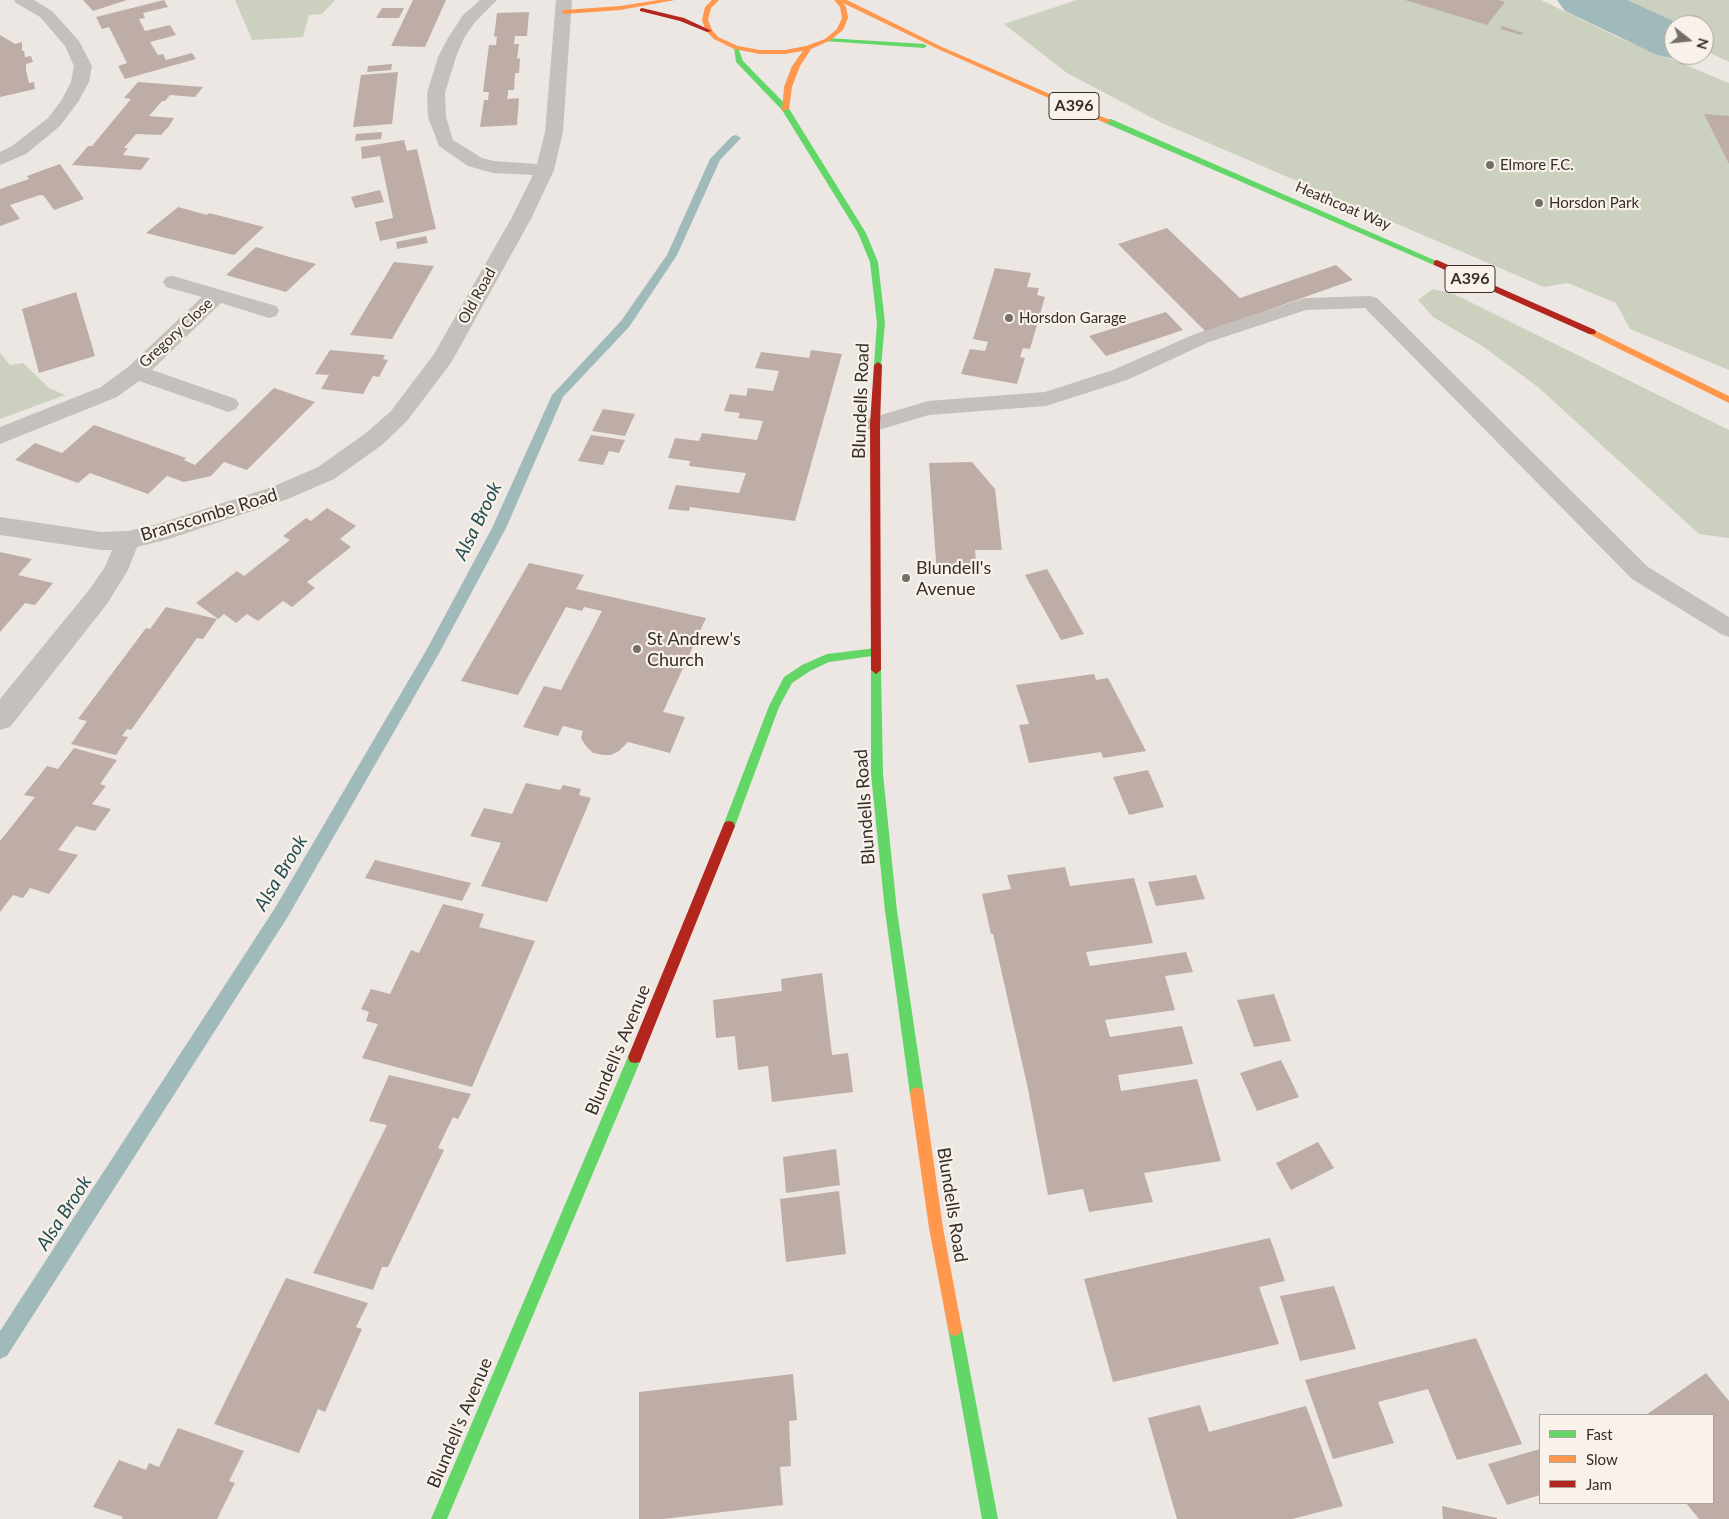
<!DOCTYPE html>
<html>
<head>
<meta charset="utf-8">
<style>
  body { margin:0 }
  #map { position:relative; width:1729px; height:1519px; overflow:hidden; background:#ece7e2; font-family:Lato,sans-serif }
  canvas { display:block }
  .legend { position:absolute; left:1539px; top:1414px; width:175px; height:90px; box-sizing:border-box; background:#f8f2ea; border:1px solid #aaa49d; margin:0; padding:6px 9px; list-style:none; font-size:15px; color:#352e2a }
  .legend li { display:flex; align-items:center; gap:10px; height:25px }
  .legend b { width:25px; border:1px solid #aaa49d }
  .north { position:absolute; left:1664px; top:15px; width:50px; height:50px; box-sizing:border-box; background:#f8f2ea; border:1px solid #aaa49d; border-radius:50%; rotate:106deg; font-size:14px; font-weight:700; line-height:20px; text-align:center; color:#352e2a }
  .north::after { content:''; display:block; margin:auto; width:18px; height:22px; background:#756f6a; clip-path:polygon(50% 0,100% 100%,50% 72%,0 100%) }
</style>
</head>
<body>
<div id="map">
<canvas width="1729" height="1519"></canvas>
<ul class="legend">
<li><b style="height:6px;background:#63d668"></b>Fast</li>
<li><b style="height:6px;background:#ff974d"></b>Slow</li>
<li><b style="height:6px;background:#b3261e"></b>Jam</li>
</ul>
<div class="north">N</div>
</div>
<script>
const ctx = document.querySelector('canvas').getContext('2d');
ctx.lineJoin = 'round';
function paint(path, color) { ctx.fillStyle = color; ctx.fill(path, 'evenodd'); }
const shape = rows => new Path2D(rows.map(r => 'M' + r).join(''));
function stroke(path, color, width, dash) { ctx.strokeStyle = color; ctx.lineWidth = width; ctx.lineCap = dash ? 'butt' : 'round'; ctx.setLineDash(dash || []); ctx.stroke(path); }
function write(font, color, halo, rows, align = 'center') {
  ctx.font = font + ' Lato,sans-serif'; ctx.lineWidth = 4.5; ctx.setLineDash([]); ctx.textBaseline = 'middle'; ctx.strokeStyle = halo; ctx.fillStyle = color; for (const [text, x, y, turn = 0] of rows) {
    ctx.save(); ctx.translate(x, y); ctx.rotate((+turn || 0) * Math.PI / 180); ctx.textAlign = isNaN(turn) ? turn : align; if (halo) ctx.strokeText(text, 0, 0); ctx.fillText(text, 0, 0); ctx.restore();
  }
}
const green = shape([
  [235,0,335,0,322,14,309,15,303,37,252,40],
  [1077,0,1541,0,1617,37,1729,83,1729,370,1630,329,1616,303,1568,283,1544,287,1162,123,1067,73,1004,24],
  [1599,0,1729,0,1729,62,1704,50,1704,25,1674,25,1674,36],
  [1433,289,1454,294,1729,430,1729,538,1699,534,1538,387,1481,345,1433,317,1418,300],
  [0,353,10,365,23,363,49,388,65,395,0,419]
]);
const stream = shape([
  [736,135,741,138,720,160,677,255,629,327,563,397,506,528,437,657,287,918,7,1356,0,1359,0,1331,275,908,427,649,492,528,552,395,621,321,667,255,710,159,732,136,736,135]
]);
const river = shape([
  [1557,0,1627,0,1682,25,1674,25,1674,55,1688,55,1674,59,1655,54,1565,11,1557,0]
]);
const building = shape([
  [83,0,127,0,93,11],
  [164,0,168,7,143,13,145,18,139,19,145,31,170,25,176,35,150,42,158,55,163,54,166,60,192,53,196,59,125,79,118,66,127,63,109,27,102,29,96,17],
  [413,0,446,0,425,47,391,46],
  [1405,0,1499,0,1505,2,1487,25],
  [382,8,404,8,399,18,376,18],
  [529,12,527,36,515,36,514,44,519,44,517,59,520,58,519,73,515,73,514,90,508,90,508,94,507,99,519,98,517,125,480,127,484,100,488,100,489,92,483,92,489,45,496,45,497,36,494,37,497,13],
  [1502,26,1523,33,1521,35,1500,29],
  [0,35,15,44,22,42,22,51,24,51,25,57,31,56,33,62,26,64,26,70,29,83,34,82,35,89,0,97],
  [392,64,391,70,367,72,368,66],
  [398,72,392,124,353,127,361,75],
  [138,82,203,87,195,97,170,95,165,101,162,101,149,116,174,118,169,126,161,135,136,134,124,148,128,148,123,155,150,158,141,170,72,165,88,146,92,146,131,99,124,98],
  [1704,114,1729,116,1729,164],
  [382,132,381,139,355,141,356,134],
  [404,140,407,151,417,149,436,229,380,241,375,222,393,218,380,156,362,159,361,147],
  [60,164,84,199,54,210,44,196,40,195,10,205,20,219,0,226,0,189,29,179,27,176],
  [380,190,384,202,355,208,351,197],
  [178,207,207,215,209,213,264,227,234,255,146,233],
  [1167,228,1240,298,1336,265,1353,280,1206,332,1118,244],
  [426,236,428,243,397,249,396,242],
  [256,247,286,256,316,264,286,292,226,275],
  [394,262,434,266,392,339,350,335],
  [995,268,1031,273,1027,287,1039,288,1037,295,1045,297,1030,349,1023,348,1020,357,1025,358,1017,384,961,374,970,349,985,351,988,342,973,339],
  [76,292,95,356,39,373,22,309],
  [1166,312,1183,330,1106,356,1089,336],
  [330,350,385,355,383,359,388,360,379,377,373,376,363,394,321,389,329,375,315,374],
  [811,350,842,354,795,521,690,507,689,511,668,509,676,485,739,493,746,473,689,466,690,461,668,458,675,438,699,441,702,433,757,440,763,421,738,418,740,413,724,411,730,394,746,396,748,388,773,391,779,371,755,368,761,352,809,358],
  [274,388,315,402,247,470,224,462,211,476,184,482,167,476,148,494,90,473,78,483,15,460,35,443,62,453,94,425,186,458,184,460,195,465],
  [603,409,635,414,625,436,592,431],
  [591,435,625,440,619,453,609,451,603,465,578,461],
  [972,462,995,489,1002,550,975,550,977,574,937,575,929,463],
  [327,508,356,526,340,539,351,547,307,582,315,588,292,607,283,601,258,621,247,614,236,623,224,614,218,619,196,603,237,571,244,576,290,540,283,536,306,518,311,521],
  [0,552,32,559,18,575,53,583,35,605,25,603,0,632],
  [529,563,584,575,576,589,706,618,663,712,685,717,670,753,628,742,619,751,611,755,603,755,593,753,586,746,581,738,583,731,563,726,558,736,523,727,544,686,561,690,602,611,584,607,582,611,566,607,518,695,461,681],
  [1047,569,1063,597,1084,634,1061,640,1025,575],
  [166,607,217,619,203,639,197,638,131,730,127,729,122,736,128,737,116,755,71,744,87,721,78,719,146,628,150,629],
  [1094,674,1096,680,1108,678,1146,751,1103,758,1101,752,1029,763,1019,725,1029,724,1016,685],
  [74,748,117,760,100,784,106,786,92,804,111,809,95,831,76,826,58,850,78,855,49,894,30,888,23,898,13,895,0,912,0,841,35,797,24,795,47,766,58,769],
  [1148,770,1164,807,1129,815,1113,777],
  [526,783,560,790,563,785,581,789,579,795,591,798,547,902,481,886,501,843,470,836,484,808,512,814],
  [375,860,471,883,462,901,365,878],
  [1065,867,1070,886,1134,878,1153,943,1086,952,1090,966,1186,952,1193,972,1165,976,1175,1010,1105,1020,1110,1037,1182,1026,1193,1064,1118,1075,1121,1091,1197,1079,1221,1161,1144,1173,1153,1202,1089,1212,1083,1189,1048,1195,1028,1089,993,934,991,934,982,894,1011,889,1007,875],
  [1196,875,1205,899,1156,906,1148,882],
  [443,904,484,914,479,927,535,941,472,1087,362,1058,378,1024,366,1021,369,1012,361,1009,371,989,390,994,411,950,419,953],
  [822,973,832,1055,848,1053,853,1092,772,1102,768,1066,738,1070,735,1036,716,1038,713,1000,782,991,781,979],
  [1274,994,1291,1041,1254,1047,1237,1000],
  [1281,1060,1299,1097,1257,1111,1240,1073],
  [389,1075,471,1094,458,1119,453,1117,438,1148,444,1150,388,1267,382,1267,373,1290,313,1273,387,1125,369,1121],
  [1318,1142,1334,1168,1291,1190,1276,1163],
  [836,1149,840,1185,786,1193,783,1157],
  [839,1191,846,1254,786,1262,780,1199],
  [1270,1238,1285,1281,1259,1287,1279,1344,1113,1382,1084,1279],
  [286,1278,368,1303,356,1327,362,1329,325,1412,318,1409,299,1453,214,1424],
  [1334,1286,1356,1349,1300,1361,1280,1296],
  [1476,1338,1522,1444,1457,1460,1428,1389,1378,1402,1394,1443,1333,1459,1305,1380],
  [1706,1373,1729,1401,1729,1519,1699,1519,1686,1503,1713,1503,1713,1415,1646,1415],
  [793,1374,797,1420,789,1421,791,1466,780,1467,783,1505,663,1519,639,1519,639,1392],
  [1200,1405,1209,1432,1306,1406,1343,1506,1292,1519,1177,1519,1148,1418],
  [178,1428,244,1451,229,1481,235,1483,217,1519,122,1519,123,1517,93,1507,119,1460,146,1470,149,1463,159,1467],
  [1540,1449,1540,1495,1507,1505,1488,1464],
  [1442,1506,1497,1518,1497,1519,1443,1519]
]);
const lane = shape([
  [1370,296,1377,298,1648,567,1729,617,1729,637,1721,634,1632,579,1365,308,1306,310,1209,342,1127,380,1046,406,929,415,875,431,868,429,865,424,868,419,928,401,1045,392,1113,370,1195,334,1305,298,1370,296]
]);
const street = shape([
  [14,0,34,0,52,11,79,41,92,66,89,82,78,102,60,126,26,154,0,165,0,152,12,146,48,118,61,101,71,82,74,66,65,46,53,32,40,17,16,3,14,0],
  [480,0,497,0,475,22,464,38,456,57,445,93,446,117,453,140,482,158,494,161,537,164,545,132,556,0,572,0,563,132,554,170,532,217,451,363,407,421,382,445,334,479,288,499,169,539,137,547,128,570,107,604,10,727,0,730,0,699,89,590,105,567,112,550,101,550,0,535,0,517,101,532,128,531,158,524,272,487,318,467,366,433,391,411,434,354,512,217,533,175,493,173,468,166,439,146,428,117,427,93,438,57,448,38,463,15,480,0],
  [173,276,276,306,279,311,276,316,269,318,221,303,152,370,236,399,239,404,236,409,228,412,220,409,139,381,117,397,0,444,0,427,101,387,128,367,202,297,166,287,163,282,166,277,173,276]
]);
const fast = shape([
  [827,38,924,44,927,46,924,48,825,41,825,39,827,38],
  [734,47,738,47,743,61,788,107,866,233,878,262,885,323,881,367,875,367,874,365,877,323,870,262,858,233,782,110,736,62,734,47],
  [1105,119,1111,119,1441,263,1440,265,1434,265,1105,123,1105,119],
  [876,648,880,649,881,652,880,655,829,662,810,671,792,683,779,707,735,826,733,830,729,831,725,830,723,826,769,706,784,677,802,665,827,654,876,648],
  [876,666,881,670,883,774,897,911,924,1094,922,1099,917,1101,912,1099,910,1094,885,911,871,774,871,670,876,666],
  [635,1051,640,1052,642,1057,447,1519,431,1519,630,1052,635,1051],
  [955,1322,960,1324,962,1329,998,1519,982,1519,948,1329,950,1324,955,1322]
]);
const slow = shape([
  [659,0,675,0,620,10,564,14,561,12,564,10,620,6,659,0],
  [712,0,719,0,711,8,708,20,712,30,718,37,738,46,760,50,785,50,806,46,825,39,837,29,842,18,840,7,834,0,847,0,942,47,1112,121,1105,123,938,49,843,3,846,7,848,18,843,30,829,41,811,49,800,66,792,87,789,109,782,111,784,87,792,66,803,51,785,54,760,54,734,49,714,39,706,31,702,20,705,7,712,0],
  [1592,329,1729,396,1729,403,1589,334,1589,330,1592,329],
  [917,1087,922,1089,924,1094,943,1228,962,1329,960,1334,955,1336,950,1334,948,1329,929,1228,910,1094,912,1089,917,1087]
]);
const jam = shape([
  [642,8,684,18,712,31,707,32,680,21,640,11,640,9,642,8],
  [1437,260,1595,330,1596,332,1595,334,1589,334,1434,265,1434,261,1437,260],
  [878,362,882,365,880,424,881,670,876,674,871,670,870,424,874,365,878,362],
  [729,821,733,822,735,826,642,1057,640,1062,635,1063,630,1062,628,1057,723,826,725,822,729,821]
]);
const markers = [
  [1490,165,5,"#756f6a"],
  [1539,203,5,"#756f6a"],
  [1009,318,5,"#756f6a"],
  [906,578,5,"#756f6a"],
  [637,649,5,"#756f6a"]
];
const farPoinames = [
  ["Elmore F.C.",1500,165],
  ["Horsdon Park",1549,203],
  ["Horsdon Garage",1019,318]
];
const farStreetnames = [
  ["Heathcoat Way",1343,206,23],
  ["Old Road",477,296,-61],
  ["Gregory Close",176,333,-43]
];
const shields = [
  [1074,106,50],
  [1470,279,50]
];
const shieldNames = [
  ["A396",1074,106],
  ["A396",1470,279]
];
const streetNames = [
  ["Blundells Road",861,401,-88],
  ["Branscombe Road",209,515,-17],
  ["Blundells Road",865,807,-94],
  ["Blundell's Avenue",618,1050,-67],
  ["Blundells Road",952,1205,81],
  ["Blundell's Avenue",460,1423,-67]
];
const poiNames = [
  ["Blundell's",916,568],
  ["Avenue",916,589],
  ["St Andrew's",647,639],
  ["Church",647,660]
];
const waterNames = [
  ["Alsa Brook",478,521,-64],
  ["Alsa Brook",281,873,-59],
  ["Alsa Brook",64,1213,-57]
];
paint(green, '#ccd0be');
paint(stream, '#a0babb');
paint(river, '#a0babb');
paint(building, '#beada6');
paint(lane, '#c5c0bb');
paint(street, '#c5c0bb');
paint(fast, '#63d668');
paint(slow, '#ff974d');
paint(jam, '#b3261e');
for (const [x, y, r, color] of markers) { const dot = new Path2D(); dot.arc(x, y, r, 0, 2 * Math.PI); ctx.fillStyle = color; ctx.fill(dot); stroke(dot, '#f8f2ea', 2); }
write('15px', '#352e2a', '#f8f2ea', farPoinames, 'left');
write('15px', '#352e2a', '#f8f2ea', farStreetnames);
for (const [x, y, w] of shields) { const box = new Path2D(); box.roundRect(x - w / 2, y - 13.5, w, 27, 4); ctx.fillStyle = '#f8f2ea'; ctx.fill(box); stroke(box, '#352e2a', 1); }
write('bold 16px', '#352e2a', null, shieldNames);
write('18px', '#352e2a', '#f8f2ea', streetNames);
write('18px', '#352e2a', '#f8f2ea', poiNames, 'left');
write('italic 19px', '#234e53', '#f8f2ea', waterNames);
</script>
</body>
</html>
